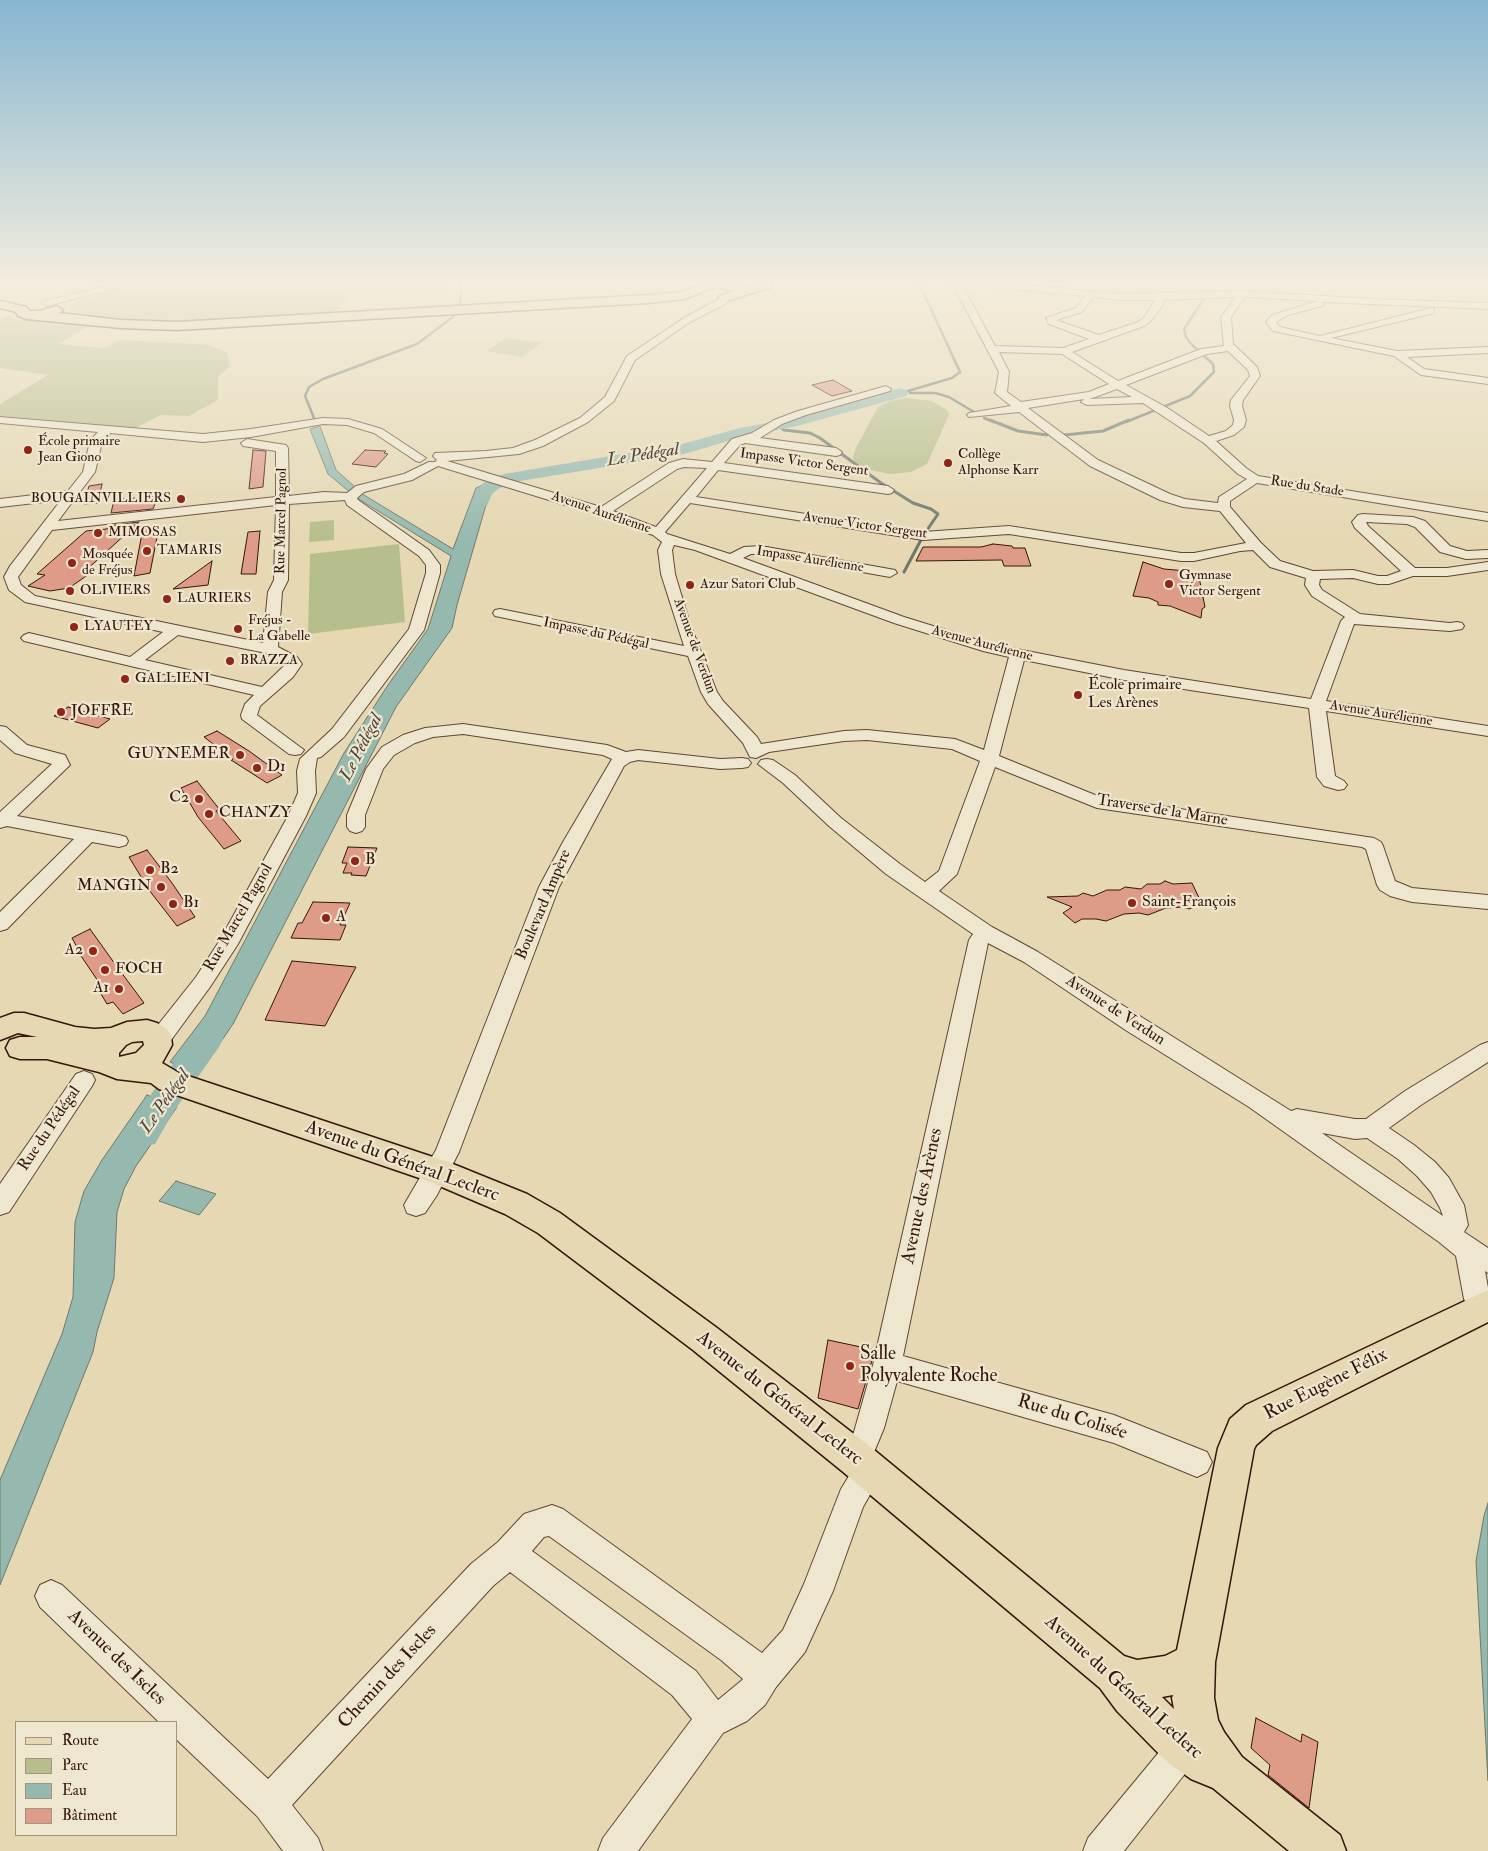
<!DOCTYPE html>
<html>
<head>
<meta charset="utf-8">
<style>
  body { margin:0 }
  #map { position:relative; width:1488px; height:1851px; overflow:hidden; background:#e5d8b3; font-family:"IM FELL Double Pica",serif }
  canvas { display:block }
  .legend { position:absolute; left:15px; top:1721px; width:162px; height:115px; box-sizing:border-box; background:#eee6ce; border:1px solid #a49380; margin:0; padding:6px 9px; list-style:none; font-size:15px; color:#34160b }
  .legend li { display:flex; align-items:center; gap:10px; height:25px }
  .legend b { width:25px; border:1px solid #a49380 }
</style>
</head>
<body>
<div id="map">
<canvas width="1488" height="1851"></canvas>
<ul class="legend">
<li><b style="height:6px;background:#e5d8b3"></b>Route</li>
<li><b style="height:14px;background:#b6be8b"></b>Parc</li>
<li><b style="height:14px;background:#96b9af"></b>Eau</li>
<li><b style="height:14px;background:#de9b88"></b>Bâtiment</li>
</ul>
</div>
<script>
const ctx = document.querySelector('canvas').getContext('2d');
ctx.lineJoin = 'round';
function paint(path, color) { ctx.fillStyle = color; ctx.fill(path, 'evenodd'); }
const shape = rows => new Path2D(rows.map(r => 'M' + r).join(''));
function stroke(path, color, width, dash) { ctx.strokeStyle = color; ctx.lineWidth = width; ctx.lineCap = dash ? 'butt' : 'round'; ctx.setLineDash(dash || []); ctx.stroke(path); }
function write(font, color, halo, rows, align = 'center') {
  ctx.font = font + ' "IM FELL Double Pica",serif'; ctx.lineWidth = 4.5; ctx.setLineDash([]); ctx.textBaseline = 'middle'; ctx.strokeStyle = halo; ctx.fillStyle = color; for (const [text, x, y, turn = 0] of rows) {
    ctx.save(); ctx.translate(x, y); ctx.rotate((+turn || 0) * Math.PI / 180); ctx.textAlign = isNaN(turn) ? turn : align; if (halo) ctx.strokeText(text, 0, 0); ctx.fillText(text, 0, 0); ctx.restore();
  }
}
const green = shape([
  [139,283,441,283,445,293,353,291,333,315,194,323,114,320,74,312,70,307,76,301],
  [10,315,10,317,21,320,47,319,89,326,58,344,103,348,121,340,210,345,227,353,230,366,218,377,218,400,189,416,161,415,135,428,0,416,0,404,48,375,0,368,0,320],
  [506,338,541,343,522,357,486,351],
  [906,398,932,401,947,410,949,415,927,464,911,472,890,474,865,469,854,462,853,457,856,448,878,407,890,401],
  [334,520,334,540,309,542,310,522],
  [399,544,405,622,308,634,310,554]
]);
const water = shape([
  [320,426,336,470,364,495,453,549,476,488,489,482,498,485,490,491,457,605,452,628,396,707,233,1024,199,1074,170,1062,205,1016,344,753,388,685,428,629,451,556,357,498,328,474,310,429,320,426],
  [147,1095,177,1107,136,1166,124,1189,117,1212,114,1278,97,1332,93,1352,0,1585,0,1480,62,1334,73,1297,75,1222,84,1191,102,1160,147,1095],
  [176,1181,216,1194,199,1215,159,1201,176,1181],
  [1488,1503,1488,1781,1476,1561,1484,1516,1488,1503]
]);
const streamFar1 = shape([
  [901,393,952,378,960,372,919,283],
  [910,393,935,393,949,397,974,412],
  [314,418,305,396,309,387,323,379,417,344,454,316,460,308,461,283],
  [984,418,994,422],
  [1126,422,1190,396,1214,372,1213,364,1192,345,1186,337,1184,329,1203,300]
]);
const stream = shape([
  [990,420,1018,431,1047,435],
  [779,426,784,430,810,433,820,438,881,483,913,503,931,509,938,514,923,536,904,572],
  [1064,435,1103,431,1129,420]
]);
const river = shape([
  [901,388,906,390,909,393,906,396,797,426,742,437,684,454,514,482,498,489,492,494,487,506,481,507,475,506,472,502,478,488,486,481,504,474,682,444,740,428,789,419,901,388],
  [208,1027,219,1031,223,1039,219,1047,174,1111,155,1144,144,1147,133,1144,128,1134,152,1093,197,1031,208,1027]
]);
const building = shape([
  [833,380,852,391,832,396,812,385,833,380],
  [253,450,266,451,263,487,249,489,253,450],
  [365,450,386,451,384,453,388,454,376,467,352,464,365,450],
  [102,484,98,503,84,504,89,486,102,484],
  [158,496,153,509,111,513,114,500,158,496],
  [139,522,83,573,89,574,69,588,50,591,28,586,45,575,37,574,86,531,107,529,108,526,139,522],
  [159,527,150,573,134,576,143,528,159,527],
  [260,531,256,574,241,574,248,532,260,531],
  [993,544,1012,546,1013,548,1025,548,1031,566,1004,566,1002,560,916,561,923,547,981,547,993,544],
  [212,561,208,585,173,589,212,561],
  [1143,562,1164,569,1198,572,1205,607,1202,609,1201,618,1170,606,1158,605,1158,602,1149,598,1133,596,1143,562],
  [68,707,110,719,98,728,54,716,68,707],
  [217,731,249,751,282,775,267,783,231,760,233,759,204,737,217,731],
  [197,781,220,810,216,811,241,841,224,849,198,817,181,788,197,781],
  [348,847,377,848,366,876,351,875,352,873,343,873,347,863,342,863,348,847],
  [147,850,172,883,195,917,177,926,149,890,129,857,147,850],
  [1165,881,1173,884,1192,883,1202,904,1189,909,1183,907,1166,908,1148,915,1139,913,1124,914,1106,921,1096,919,1082,919,1075,923,1063,913,1072,907,1047,897,1078,896,1083,893,1093,896,1107,890,1120,890,1125,887,1141,889,1147,884,1160,884,1165,881],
  [313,902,350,903,340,925,346,925,340,940,291,938,298,923,302,923,313,902],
  [90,929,115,964,144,1003,123,1014,113,1002,107,1004,98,989,102,987,77,950,78,949,72,938,90,929],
  [292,961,356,967,325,1026,265,1020,292,961],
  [828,1340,875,1350,858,1409,818,1398,828,1340],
  [1256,1718,1301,1742,1302,1734,1318,1742,1309,1808,1268,1775,1270,1765,1251,1748,1256,1718]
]);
const minor = shape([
  [120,283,137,283,47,306,42,303,44,301,120,283],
  [952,283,961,283,995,346,1063,348,1089,339,1049,324,1046,318,1076,308,1085,296,977,286,973,283,1007,283,1120,294,1240,291,1374,299,1488,303,1488,309,1321,302,1324,304,1322,306,1288,315,1276,322,1280,327,1320,336,1431,308,1434,309,1434,313,1331,338,1397,351,1488,347,1488,353,1407,357,1424,369,1488,378,1488,384,1421,375,1394,356,1273,331,1266,322,1272,315,1318,301,1245,297,1231,317,1233,344,1257,367,1260,376,1243,400,1242,406,1246,420,1244,427,1234,435,1216,441,1246,468,1258,476,1488,513,1488,521,1257,483,1230,501,1230,507,1261,543,1280,561,1313,571,1353,570,1378,576,1387,576,1401,571,1355,528,1352,522,1358,515,1363,514,1413,517,1425,521,1450,546,1467,551,1488,550,1488,558,1466,559,1440,552,1415,527,1407,524,1366,522,1368,526,1415,568,1447,568,1488,562,1488,570,1447,576,1413,576,1389,584,1378,584,1353,578,1320,579,1319,585,1322,590,1360,614,1450,623,1457,622,1462,623,1464,626,1462,629,1450,631,1354,624,1326,701,1488,726,1488,736,1326,711,1335,776,1344,781,1347,785,1344,789,1338,790,1324,786,1317,777,1309,708,1124,680,1024,660,999,756,1100,797,1374,838,1381,842,1383,846,1395,881,1412,888,1488,895,1488,909,1412,902,1390,896,1380,890,1377,885,1366,849,1362,847,1097,808,995,767,957,874,939,891,992,927,1038,952,1291,1111,1297,1109,1355,1119,1366,1119,1405,1091,1480,1045,1488,1042,1488,1062,1421,1105,1389,1128,1414,1145,1435,1162,1449,1178,1464,1205,1468,1225,1464,1232,1488,1248,1488,1273,1485,1271,1488,1288,1488,1320,1473,1317,1464,1299,1456,1256,1439,1242,1249,1107,1127,1031,1024,962,988,943,903,1356,1114,1415,1207,1452,1212,1462,1207,1472,1197,1477,1114,1443,897,1381,884,1428,872,1457,879,1460,884,1470,863,1507,833,1591,805,1652,776,1687,765,1705,747,1721,723,1733,638,1851,598,1851,603,1838,692,1719,672,1695,510,1572,493,1586,292,1805,318,1838,323,1851,283,1851,257,1816,176,1739,176,1722,159,1722,40,1607,35,1596,40,1585,51,1580,62,1585,268,1779,471,1564,498,1542,524,1514,552,1505,563,1509,762,1653,783,1630,804,1584,841,1489,852,1471,845,1468,841,1458,854,1432,873,1365,964,962,969,940,973,934,886,874,829,826,783,783,758,764,761,760,767,759,773,760,795,775,841,818,900,864,925,882,939,871,980,761,952,749,867,740,844,741,769,752,756,758,750,757,743,743,708,704,701,692,688,656,500,617,495,616,493,613,495,610,500,609,684,646,661,574,658,550,662,542,653,535,598,515,438,466,412,480,364,492,357,498,358,500,429,550,440,565,440,573,424,630,344,737,321,757,317,758,315,771,316,793,306,816,238,944,210,987,166,1047,158,1050,150,1047,147,1041,150,1035,196,977,220,940,288,816,298,793,297,771,300,759,332,729,409,629,426,573,426,565,419,556,347,505,345,500,289,504,288,580,282,592,278,647,297,657,302,664,293,677,260,706,257,715,304,750,301,754,295,755,289,754,242,719,241,715,245,704,254,695,24,641,21,638,24,635,29,633,130,657,163,632,25,602,9,590,4,577,10,566,61,500,0,507,0,499,68,491,83,472,90,441,98,432,0,423,0,417,203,434,251,429,323,418,348,419,382,429,426,458,420,462,416,461,374,433,347,425,323,424,251,437,203,442,110,433,102,442,95,472,58,521,276,497,276,451,243,446,241,443,247,439,286,445,288,448,289,496,324,492,347,493,356,486,404,474,429,462,435,462,437,460,433,456,435,453,486,451,513,448,535,440,580,418,605,397,627,356,684,318,726,295,731,298,725,304,690,322,635,360,614,401,588,422,543,446,519,454,447,461,601,507,669,463,683,459,712,462,732,439,752,433,774,420,798,411,886,386,891,389,890,391,806,415,782,424,760,438,836,448,842,452,840,455,836,456,745,443,740,445,724,463,888,486,894,490,892,493,888,494,718,470,696,497,923,532,1009,526,1181,553,1194,553,1246,543,1220,511,1183,507,1160,500,1090,466,1019,412,969,417,967,415,969,413,1011,406,995,393,999,372,952,283],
  [1094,297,1120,300,1155,300,1144,318,1138,322,1099,335,1056,320,1082,312,1094,297],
  [1236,297,1221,317,1224,346,1201,349,1118,381,1072,352,1144,326,1150,322,1163,305,1164,300,1236,297],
  [1228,351,1248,370,1250,376,1231,400,1230,406,1234,420,1233,425,1226,431,1209,436,1169,409,1126,385,1207,354,1228,351],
  [999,352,1062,354,1109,384,1089,392,1021,402,1007,392,1009,372,999,352],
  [1117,389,1132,397,1089,399,1095,397,1117,389],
  [1084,399,1081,402,1087,405,1143,403,1204,443,1238,474,1247,479,1219,497,1218,503,1185,499,1170,494,1098,460,1028,408,1084,399],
  [684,467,707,468,656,527,613,511,677,469,684,467],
  [690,503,923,540,1009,534,1181,561,1194,561,1240,551,1253,550,1270,567,1306,578,1305,585,1312,596,1345,617,1341,621,1311,699,1124,670,991,644,904,617,743,558,751,554,761,554,890,577,897,573,895,570,761,546,744,547,730,554,667,534,665,532,690,503],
  [276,505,274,580,268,592,263,643,35,596,21,585,18,577,52,530,276,505],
  [674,545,695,550,894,623,983,651,1009,657,984,750,955,739,867,730,844,731,761,744,757,737,723,701,717,692,690,624,675,574,672,550,674,545],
  [178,635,266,653,286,664,262,687,145,660,178,635],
  [1322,1133,1355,1139,1367,1138,1398,1159,1417,1176,1431,1192,1440,1208,1443,1216,1322,1133],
  [549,1536,721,1660,743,1679,741,1681,718,1700,696,1671,532,1551,544,1537,549,1536],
  [463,724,607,745,626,752,638,750,720,759,742,758,748,759,751,763,748,767,742,768,720,769,638,760,630,762,624,766,559,887,459,1152,437,1195,425,1213,416,1216,407,1213,404,1205,436,1150,539,887,563,842,612,759,603,755,463,734,433,737,415,743,394,755,383,769,365,815,365,827,362,831,356,833,350,831,347,827,347,815,366,769,382,747,403,735,425,728,463,724],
  [0,726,6,727,27,745,65,755,70,765,17,816,119,835,126,837,128,841,126,845,119,847,92,842,7,929,0,931,0,912,74,839,7,826,0,828,0,812,52,764,15,753,0,740,0,726],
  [84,1071,92,1074,95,1080,92,1086,9,1212,0,1215,0,1184,76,1074,84,1071],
  [1179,1724,1191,1729,1198,1746,1184,1775,1124,1851,1083,1851,1088,1838,1160,1751,1167,1729,1179,1724]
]);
const major = shape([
  [703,283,736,283,744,288,761,283,772,283,773,285,771,287,724,302,718,298,720,296,733,291,717,287,705,290,700,293,684,299,648,303,177,330,121,328,27,319,18,316,16,312,0,308,0,302,2,301,26,307,29,311,40,311,57,306,63,310,59,313,121,320,177,322,648,295,682,292,703,283],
  [14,1013,24,1013,75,1027,94,1029,111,1028,127,1022,147,1020,157,1023,167,1029,171,1036,172,1045,162,1063,179,1073,448,1162,527,1194,560,1213,717,1328,868,1445,1124,1656,1137,1660,1165,1656,1177,1650,1218,1448,1230,1419,1246,1405,1488,1290,1488,1322,1272,1431,1256,1445,1254,1449,1215,1662,1214,1698,1218,1720,1224,1732,1242,1757,1340,1835,1346,1851,1289,1851,1213,1788,1191,1779,1166,1761,1117,1711,1100,1688,842,1471,693,1350,538,1233,505,1214,428,1181,159,1089,151,1083,117,1079,99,1072,47,1059,20,1059,10,1056,6,1048,10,1040,20,1037,37,1037,18,1033,0,1040,0,1018,14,1013],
  [143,1041,144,1045,136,1053,119,1057,119,1053,126,1045,132,1042,143,1041],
  [1173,1695,1172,1698,1174,1709,1162,1697,1173,1695]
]);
const markers = [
  [28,450,5,"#8f2418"],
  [948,463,5,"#8f2418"],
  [181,499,5,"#8f2418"],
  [98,533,5,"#8f2418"],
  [147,551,5,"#8f2418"],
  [72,563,5,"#8f2418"],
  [1169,584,5,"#8f2418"],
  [690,585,5,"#8f2418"],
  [70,591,5,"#8f2418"],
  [167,599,5,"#8f2418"],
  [74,627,5,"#8f2418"],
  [238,629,5,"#8f2418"],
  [230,661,5,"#8f2418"],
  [125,679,5,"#8f2418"],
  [1078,695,5,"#8f2418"],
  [61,712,5,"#8f2418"],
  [240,755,5,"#8f2418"],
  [257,768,5,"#8f2418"],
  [199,799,5,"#8f2418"],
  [209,814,5,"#8f2418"],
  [355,861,5,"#8f2418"],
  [150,870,5,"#8f2418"],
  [161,887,5,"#8f2418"],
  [1132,903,5,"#8f2418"],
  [173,904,5,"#8f2418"],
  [326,918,5,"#8f2418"],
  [93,951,5,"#8f2418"],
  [105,970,5,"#8f2418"],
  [119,989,5,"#8f2418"],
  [850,1366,5,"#8f2418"]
];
const farPoinames = [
  ["École primaire",38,442],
  ["Jean Giono",38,458],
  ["Collège",958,455],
  ["Alphonse Karr",958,471],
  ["BOUGAINVILLIERS",171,499,"right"],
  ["MIMOSAS",108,533],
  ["TAMARIS",157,551],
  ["Mosquée",82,555],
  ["de Fréjus",82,571],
  ["Gymnase",1179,576],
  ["Victor Sergent",1179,592],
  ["Azur Satori Club",700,585],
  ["OLIVIERS",80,591],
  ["LAURIERS",177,599],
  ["Fréjus -",248,621],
  ["La Gabelle",248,637],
  ["LYAUTEY",84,627],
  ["BRAZZA",240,661],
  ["GALLIENI",135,679]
];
const farStreetnames = [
  ["Impasse Victor Sergent",804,463,8],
  ["Rue du Stade",1307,487,9],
  ["Avenue Aurélienne",601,513,19],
  ["Rue Marcel Pagnol",282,521,-89],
  ["Avenue Victor Sergent",865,526,8],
  ["Impasse Aurélienne",810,560,9],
  ["Impasse du Pédégal",596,634,12],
  ["Avenue Aurélienne",982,644,15],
  ["Avenue de Verdun",694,646,70],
  ["Avenue Aurélienne",1381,714,9]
];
const poiNames = [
  ["École primaire",1088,686],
  ["Les Arènes",1088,704],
  ["JOFFRE",71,712],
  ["GUYNEMER",230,755,"right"],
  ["D1",267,768],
  ["C2",189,799,"right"],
  ["CHANZY",219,814],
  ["B",365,861],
  ["B2",160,870],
  ["MANGIN",151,887,"right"],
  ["Saint-François",1142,903],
  ["B1",183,904],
  ["A",336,918],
  ["A2",83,951,"right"],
  ["FOCH",115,970],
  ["A1",109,989,"right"]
];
const streetNames = [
  ["Traverse de la Marne",1162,811,9],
  ["Boulevard Ampère",544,905,-67],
  ["Rue Marcel Pagnol",239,918,-60],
  ["Avenue de Verdun",1115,1011,33],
  ["Rue du Pédégal",50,1129,-56]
];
const waterNames = [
  ["Le Pédégal",643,456,-9],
  ["Le Pédégal",362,748,-63],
  ["Le Pédégal",166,1102,-55]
];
const nearStreetnames = [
  ["Avenue du Général Leclerc",402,1162,20],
  ["Avenue des Arènes",923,1196,-78],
  ["Rue Eugène Félix",1326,1385,-27],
  ["Avenue du Général Leclerc",779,1399,38],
  ["Rue du Colisée",1072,1418,17],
  ["Avenue des Iscles",116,1658,44],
  ["Chemin des Iscles",388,1677,-47],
  ["Avenue du Général Leclerc",1123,1688,42]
];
const nearPoinames = [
  ["Salle",860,1355],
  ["Polyvalente Roche",860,1377]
];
paint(green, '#b6be8b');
paint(water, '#96b9af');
stroke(water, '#6f786d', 1);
stroke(streamFar1, '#6f786d', 2.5);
stroke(stream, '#6f786d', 3);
paint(river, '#96b9af');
paint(building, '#de9b88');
stroke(building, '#34160b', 1);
stroke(minor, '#604635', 2);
stroke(major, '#34160b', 3);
paint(minor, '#eee6ce');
paint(major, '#e5d8b3');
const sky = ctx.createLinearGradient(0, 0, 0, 542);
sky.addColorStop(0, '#87b6d1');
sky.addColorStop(0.52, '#f3eddd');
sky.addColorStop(1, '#f3eddd00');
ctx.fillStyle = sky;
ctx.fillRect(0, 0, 1488, 542);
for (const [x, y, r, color] of markers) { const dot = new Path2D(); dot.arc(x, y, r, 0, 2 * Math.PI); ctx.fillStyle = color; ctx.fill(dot); stroke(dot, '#eee6ce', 2); }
write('14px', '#34160b', '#eee6ce', farPoinames, 'left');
write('14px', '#34160b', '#eee6ce', farStreetnames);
write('16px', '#34160b', '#eee6ce', poiNames, 'left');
write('16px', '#34160b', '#eee6ce', streetNames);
write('italic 18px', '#51473c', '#eee6ce', waterNames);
write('19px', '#34160b', '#eee6ce', nearStreetnames);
write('19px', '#34160b', '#eee6ce', nearPoinames, 'left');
</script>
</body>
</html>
